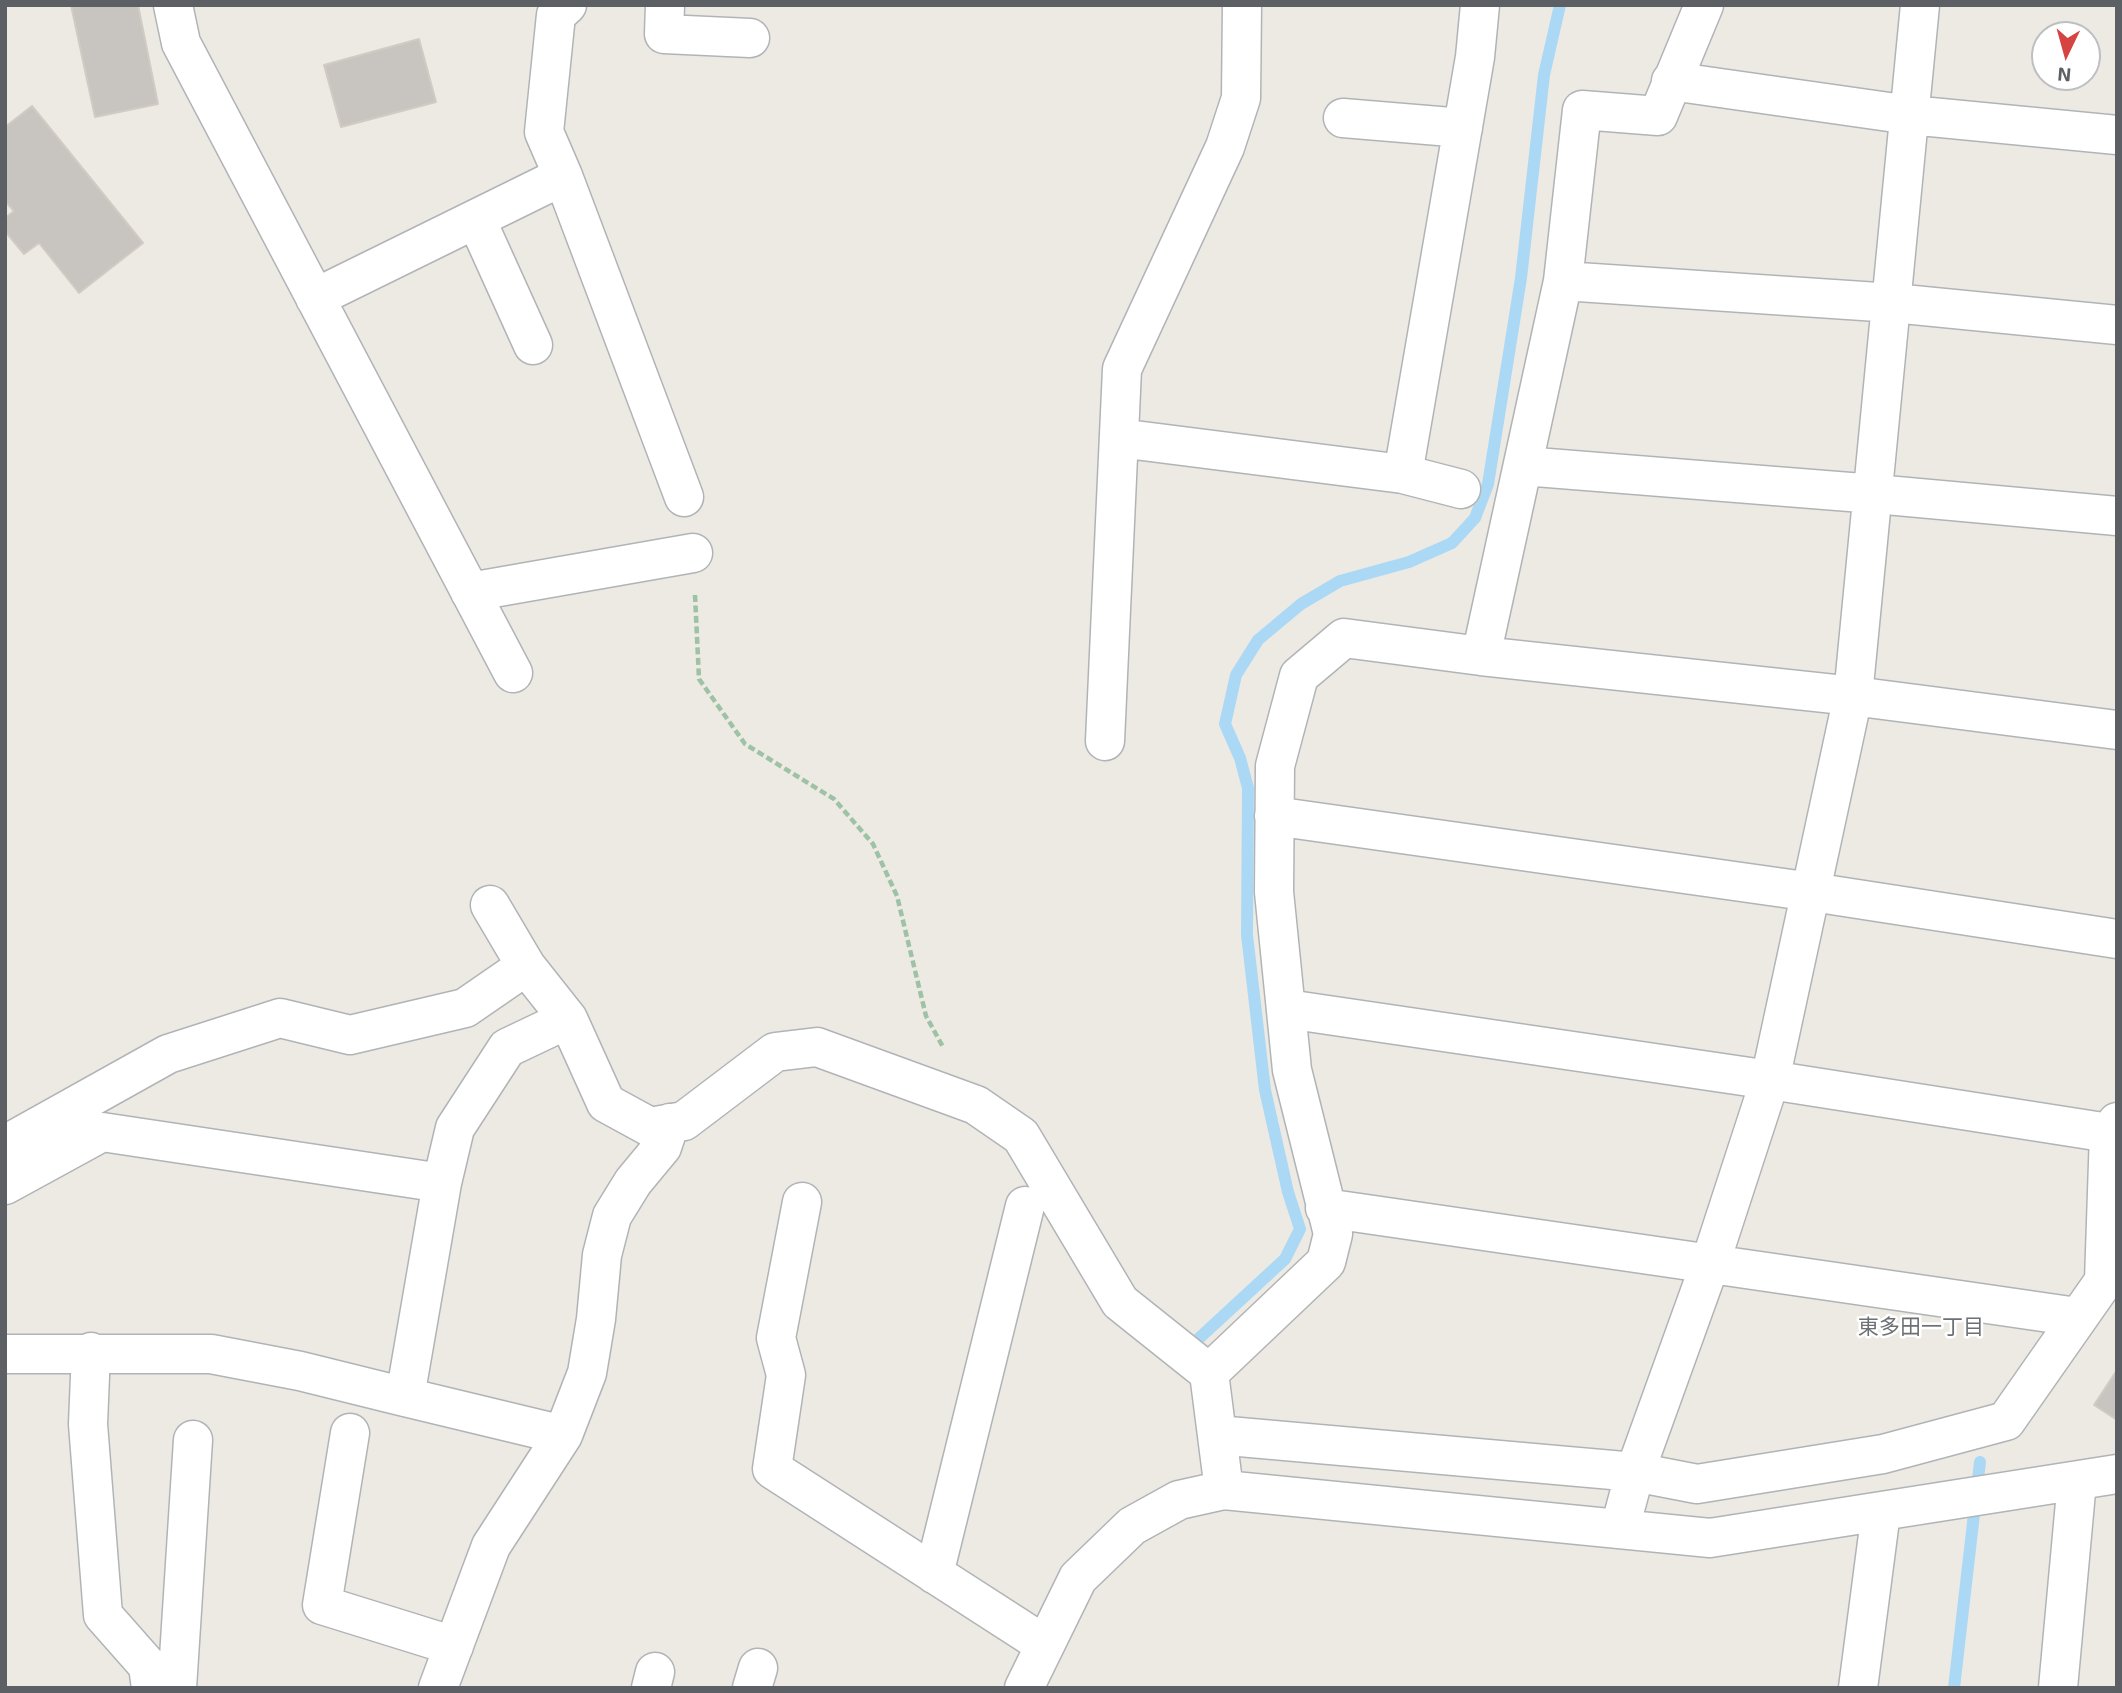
<!DOCTYPE html>
<html>
<head>
<meta charset="utf-8">
<style>
  body { margin:0 }
  #map { position:relative; width:2122px; height:1693px; overflow:hidden; background:#edeae4; font-family:"Exo 2",sans-serif }
  canvas { display:block }
  .frame { position:absolute; inset:0; border:7px solid #5c5f63; pointer-events:none }
  .north { position:absolute; left:2031px; top:21px; width:70px; height:70px; box-sizing:border-box; background:#fff; border:2px solid #bebfc1; border-radius:50%; rotate:185deg; font-size:19px; font-weight:700; line-height:28px; text-align:center; color:#5c5f63 }
  .north::after { content:''; display:block; margin:auto; width:24px; height:32px; background:#d64441; clip-path:polygon(50% 0,100% 100%,50% 72%,0 100%) }
</style>
</head>
<body>
<div id="map">
<canvas width="2122" height="1693"></canvas>
<div class="frame"></div>
<div class="north">N</div>
</div>
<script>
const ctx = document.querySelector('canvas').getContext('2d');
ctx.lineJoin = 'round';
const shape = rows => new Path2D(rows.map(r => 'M' + r).join(''));
function stroke(path, color, width, dash) { ctx.strokeStyle = color; ctx.lineWidth = width; ctx.lineCap = dash ? 'butt' : 'round'; ctx.setLineDash(dash || []); ctx.stroke(path); }
function paint(path, color) { ctx.fillStyle = color; ctx.fill(path, 'evenodd'); }
function write(font, color, halo, rows, align = 'center') {
  ctx.font = font + ' "Exo 2","Noto Sans JP",sans-serif'; ctx.lineWidth = 5; ctx.setLineDash([]); ctx.textBaseline = 'middle'; ctx.strokeStyle = halo; ctx.fillStyle = color; for (const [text, x, y, turn = 0] of rows) {
    ctx.save(); ctx.translate(x, y); ctx.rotate((+turn || 0) * Math.PI / 180); ctx.textAlign = isNaN(turn) ? turn : align; if (halo) ctx.strokeText(text, 0, 0); ctx.fillText(text, 0, 0); ctx.restore();
  }
}
const stream = shape([
  [1195,1342,1285,1259,1300,1229,1288,1192,1265,1090,1247,935,1248,788,1240,758,1225,724,1236,675,1258,640,1301,604,1340,581,1409,562,1452,543,1475,518,1488,484,1521,278,1544,75,1560,5],
  [1954,1688,1980,1462]
]);
const building = shape([
  [71,5,138,5,158,104,95,117,71,5],
  [419,39,436,102,341,127,324,65,419,39],
  [32,106,143,243,79,293,39,243,24,254,5,231,5,218,14,211,5,201,5,127,32,106],
  [2117,1370,2117,1420,2094,1405,2117,1370]
]);
const path = shape([
  [695,595,699,679,745,744,834,799,873,844,897,896,926,1016,943,1047]
]);
const minor = shape([
  [173,5,181,43,513,673],
  [567,5,556,15,544,132,563,176,684,497],
  [665,5,664,34,750,38],
  [1671,81,1910,115,2117,135],
  [1343,118,1463,128],
  [476,219,533,345],
  [1563,281,1893,303,2117,325],
  [315,298,563,176],
  [1119,438,1403,474,1461,489],
  [1523,466,1875,494,2117,516],
  [1403,474,1475,57,1480,5],
  [470,592,693,553],
  [1481,656,1563,281,1582,110,1658,116,1704,5],
  [1105,741,1122,369,1225,147,1241,98,1242,5],
  [1274,816,1812,892,2117,939],
  [490,905,526,966,568,1019],
  [1287,1009,1770,1080,2109,1133],
  [5,1145,168,1054,280,1018,350,1035,465,1008,526,966],
  [5,1185,102,1132,442,1183],
  [802,1202,776,1338,786,1375,772,1469,1045,1645],
  [1325,1208,2077,1317],
  [91,1352,88,1424,103,1615,148,1666,151,1688],
  [5,1354,211,1354,300,1371,405,1397],
  [1209,1373,1326,1262,1333,1234,1292,1070,1274,892,1275,766,1299,676,1344,638,1481,656,1853,696,2117,730],
  [350,1433,322,1605,454,1646],
  [563,1435,587,1373,596,1319,602,1255,612,1216,633,1182,662,1147,670,1123],
  [1217,1435,1635,1472,1697,1484,1883,1454,2006,1421,2104,1281,2109,1133,2117,1122],
  [1620,1528,1635,1472,1710,1264,1770,1080,1853,696,1920,5],
  [934,1574,1025,1206],
  [177,1688,193,1440],
  [438,1688,491,1546,563,1435,405,1397,442,1183,455,1128,507,1048,568,1019,606,1103,650,1127,684,1121,775,1052,817,1047,976,1105,1021,1136,1120,1302,1209,1373,1224,1490],
  [651,1688,655,1672],
  [752,1688,758,1668],
  [1024,1688,1078,1578,1132,1526,1179,1500,1224,1490,1710,1538,2117,1474],
  [1858,1688,1881,1512],
  [2058,1688,2077,1481]
]);
const neighbourhoodNames = [
  ["東多田一丁目",1921,1327]
];
stroke(stream, '#abd9f5', 12);
paint(building, '#c8c5c0');
stroke(building, '#d1ccc3', 2);
stroke(minor, '#b1b4b7', 41);
stroke(path, '#9dc2a5', 4.5, [7, 3.5]);
stroke(minor, '#fff', 38);
write('21px', '#6d7175', '#fff', neighbourhoodNames);
</script>
</body>
</html>
